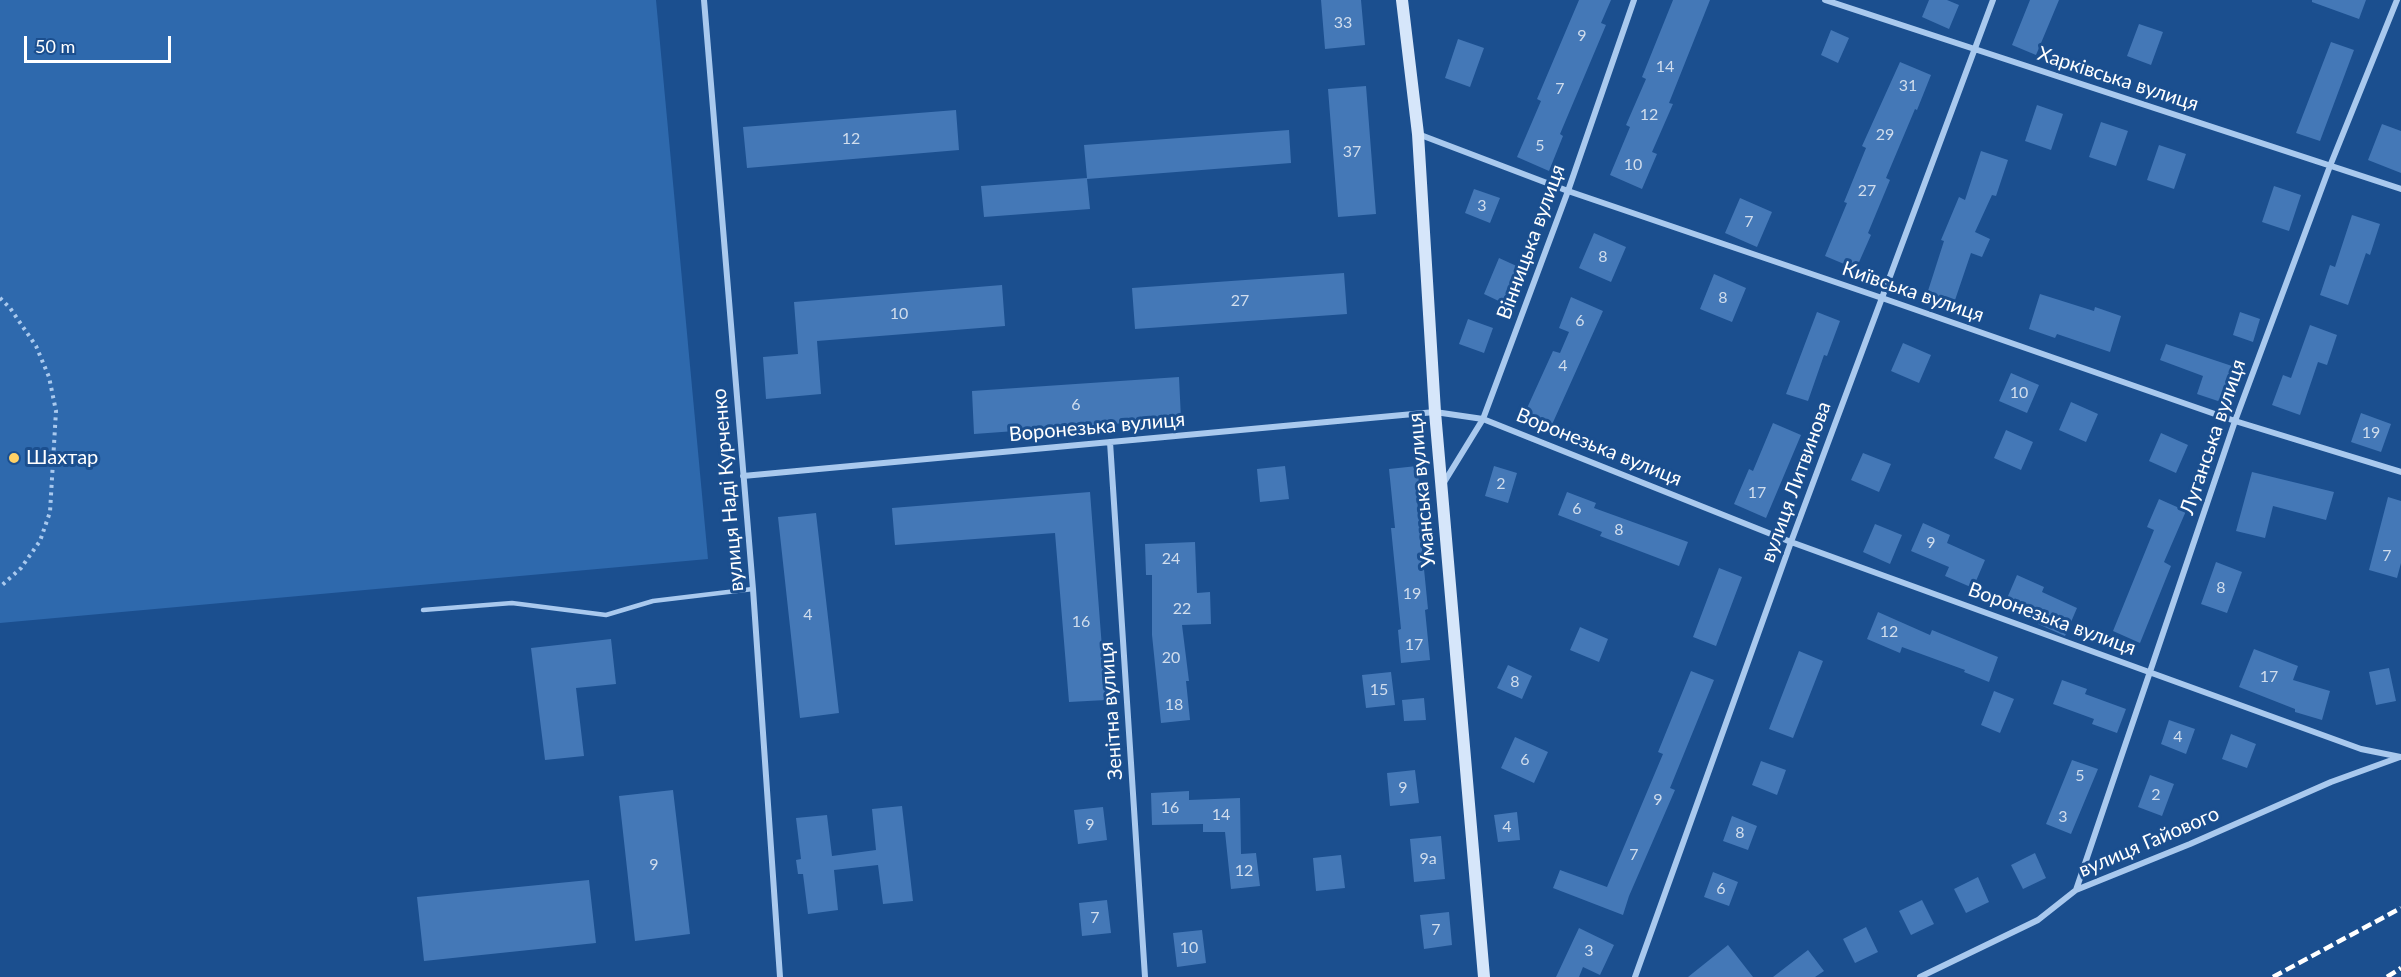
<!DOCTYPE html>
<html>
<head>
<meta charset="utf-8">
<style>
  body { margin:0 }
  #map { position:relative; width:2401px; height:977px; overflow:hidden; background:#1b4f8f; font-family:Lato,sans-serif }
  canvas { display:block }
  .scale { position:absolute; left:24px; top:36px; width:147px; height:27px; box-sizing:border-box; border:3px solid #fff; border-top:0; padding-left:8px; font-size:18px; line-height:21px; white-space:nowrap; color:#fff; -webkit-text-stroke:4px #1b4f8f; paint-order:stroke }
</style>
</head>
<body>
<div id="map">
<canvas width="2401" height="977"></canvas>
<div class="scale">50 m</div>
</div>
<script>
const ctx = document.querySelector('canvas').getContext('2d');
ctx.lineJoin = 'round';
function paint(path, color) { ctx.fillStyle = color; ctx.fill(path, 'evenodd'); }
const shape = rows => new Path2D(rows.map(r => 'M' + r).join(''));
function stroke(path, color, width, dash) { ctx.strokeStyle = color; ctx.lineWidth = width; ctx.lineCap = dash ? 'butt' : 'round'; ctx.setLineDash(dash || []); ctx.stroke(path); }
function write(font, color, halo, rows, align = 'center') {
  ctx.font = font + ' Lato,sans-serif'; ctx.lineWidth = 6; ctx.setLineDash([]); ctx.textBaseline = 'middle'; ctx.strokeStyle = halo; ctx.fillStyle = color; for (const [text, x, y, turn = 0] of rows) {
    ctx.save(); ctx.translate(x, y); ctx.rotate((+turn || 0) * Math.PI / 180); ctx.textAlign = isNaN(turn) ? turn : align; if (halo) ctx.strokeText(text, 0, 0); ctx.fillText(text, 0, 0); ctx.restore();
  }
}
const green = shape([
  [0,0,656,0,708,559,0,623]
]);
const building = shape([
  [1321,0,1361,0,1365,45,1325,49],
  [1579,0,1611,0,1601,23,1606,25,1560,134,1563,136,1549,171,1517,157,1541,101,1537,99],
  [1673,0,1710,0,1669,103,1673,104,1652,152,1657,154,1642,189,1610,175,1630,127,1626,125,1646,79,1642,77],
  [1929,0,1947,0,1959,5,1949,29,1922,17],
  [2030,0,2059,0,2036,55,2012,45],
  [2312,0,2366,0,2359,19,2312,2],
  [2139,24,2163,32,2151,65,2127,56],
  [1831,30,1849,38,1838,63,1821,55],
  [1458,39,1484,48,1470,87,1445,78],
  [2331,42,2354,50,2320,141,2296,133],
  [1900,62,1931,75,1917,110,1915,109,1886,178,1890,180,1868,233,1871,235,1856,269,1825,256,1847,203,1844,202,1866,148,1862,146],
  [1366,86,1376,214,1338,217,1328,89],
  [2037,105,2063,114,2051,150,2025,141],
  [956,110,959,150,747,168,743,127],
  [2101,122,2128,131,2116,166,2089,157],
  [2382,124,2401,131,2401,173,2368,160],
  [1289,130,1291,163,1087,179,1090,209,984,217,981,186,1087,178,1084,145],
  [2159,145,2186,154,2174,189,2147,180],
  [1981,151,2008,160,1996,196,1992,195,1975,232,1990,239,1982,257,1971,253,1954,303,1927,294,1944,241,1941,240,1959,197,1965,200],
  [2274,186,2301,195,2289,231,2262,222],
  [1474,189,1500,198,1490,223,1465,213],
  [1740,198,1772,212,1757,247,1725,233],
  [2352,215,2380,224,2370,255,2366,253,2348,305,2320,295,2330,265,2335,267],
  [1594,233,1626,247,1611,282,1579,268],
  [1499,258,1521,268,1505,304,1484,294],
  [1344,273,1347,314,1135,329,1132,288],
  [1714,274,1746,288,1732,322,1700,309],
  [1002,285,1005,326,817,341,821,394,766,399,763,357,798,354,794,302],
  [2040,294,2094,311,2095,307,2121,316,2110,352,2057,334,2055,338,2029,329],
  [1571,297,1603,311,1550,429,1523,417,1553,351,1560,353,1569,332,1559,328],
  [1817,312,1840,321,1827,356,1824,355,1808,401,1786,394],
  [2240,312,2260,319,2253,342,2233,335],
  [1468,319,1493,328,1484,353,1459,344],
  [2310,325,2337,335,2327,365,2318,362,2300,415,2272,405,2283,375,2291,378],
  [1903,343,1931,355,1919,383,1891,371],
  [2166,344,2235,367,2224,403,2197,394,2203,376,2160,360],
  [2011,373,2039,385,2027,413,1999,401],
  [1179,377,1181,419,974,434,972,391],
  [2071,402,2098,414,2086,442,2059,430],
  [2361,413,2391,424,2381,452,2351,442],
  [1773,423,1801,435,1766,518,1734,504,1749,469,1753,471],
  [2006,430,2033,442,2021,470,1994,458],
  [2161,433,2188,445,2176,473,2149,461],
  [1863,453,1891,464,1879,492,1851,480],
  [1285,466,1289,499,1260,502,1257,469],
  [1417,466,1421,499,1417,499,1428,609,1425,610,1430,660,1401,663,1398,630,1401,629,1391,528,1395,528,1389,469],
  [1494,466,1517,473,1508,503,1485,496],
  [2252,472,2334,492,2326,520,2273,506,2265,538,2236,531],
  [1090,492,1106,700,1069,702,1055,533,895,545,892,508],
  [1567,492,1596,503,1594,508,1688,542,1679,566,1600,536,1602,532,1558,515],
  [2388,497,2401,501,2401,563,2397,578,2369,570],
  [2159,499,2186,511,2164,562,2171,566,2140,643,2113,631,2154,530,2147,527],
  [816,513,839,713,800,718,778,517],
  [1923,523,1950,535,1947,543,1985,560,1973,588,1945,576,1949,567,1911,551],
  [1875,524,1902,535,1890,564,1863,552],
  [1195,542,1197,593,1210,592,1211,624,1182,625,1189,681,1186,681,1190,720,1161,723,1152,635,1152,575,1146,575,1145,544],
  [2216,562,2242,572,2227,613,2201,604],
  [1719,568,1742,577,1716,646,1693,637],
  [2017,575,2044,587,2042,592,2077,608,2065,636,2038,624,2040,618,2005,603],
  [1878,612,1930,635,1932,630,1998,657,1989,682,1964,672,1965,670,1902,647,1900,653,1867,639],
  [1580,627,1608,639,1599,662,1570,650],
  [611,639,616,684,576,688,584,756,545,760,531,648],
  [2254,649,2298,666,2293,680,2330,691,2322,720,2295,712,2295,709,2239,687],
  [1799,651,1823,661,1793,738,1769,729],
  [1508,665,1532,676,1522,699,1497,688],
  [2389,668,2396,701,2376,705,2369,672],
  [1691,671,1714,680,1670,788,1675,790,1629,896,1623,915,1553,888,1560,870,1607,887,1663,754,1658,752],
  [1391,672,1395,705,1366,708,1362,675],
  [2062,680,2087,689,2085,694,2126,709,2117,733,2092,724,2094,719,2053,704],
  [1994,691,2014,699,2000,733,1981,725],
  [1424,698,1426,720,1404,721,1402,700],
  [2169,720,2195,729,2186,754,2161,744],
  [2231,734,2256,744,2247,768,2222,759],
  [1515,737,1548,752,1534,783,1501,768],
  [2072,760,2098,769,2071,834,2046,824],
  [1761,761,1786,770,1777,795,1752,785],
  [1415,770,1419,803,1390,806,1387,773],
  [2150,775,2174,784,2162,816,2138,807],
  [673,790,690,934,635,941,619,796],
  [1189,791,1189,800,1240,798,1241,854,1256,853,1260,886,1231,889,1225,832,1203,832,1203,824,1152,825,1151,793],
  [902,806,913,901,883,904,878,865,834,870,838,910,808,914,803,874,798,874,796,860,801,859,796,818,827,815,832,856,876,850,872,809],
  [1103,807,1107,840,1078,844,1074,810],
  [1517,812,1520,840,1498,842,1494,815],
  [1732,816,1757,826,1748,850,1723,841],
  [1441,836,1445,879,1414,882,1410,839],
  [2035,853,2046,878,2023,889,2011,865],
  [1341,855,1345,888,1316,891,1313,858],
  [1713,872,1738,882,1729,906,1704,897],
  [1978,877,1989,902,1966,913,1954,889],
  [589,880,596,943,424,961,417,897],
  [1107,900,1111,933,1082,936,1079,903],
  [1922,900,1934,924,1911,935,1899,911],
  [1449,912,1452,945,1424,949,1420,915],
  [1866,927,1878,952,1855,963,1843,939],
  [1579,928,1614,945,1600,975,1583,967,1579,977,1556,977],
  [1202,930,1206,963,1177,967,1173,933],
  [1728,945,1753,977,1688,977],
  [1808,950,1824,971,1815,977,1773,977]
]);
const path = shape([
  [0,298,10,308,36,346,49,377,56,411,50,512,40,541,21,568,0,587]
]);
const lane = shape([
  [423,610,512,603,606,615,653,601,753,589]
]);
const street = shape([
  [704,0,753,589,780,977],
  [1825,0,2401,189],
  [1418,134,1568,191,1882,298,2235,421,2401,472],
  [1110,442,1145,977],
  [743,476,1435,412,1483,419,1791,542,2361,749,2401,757],
  [1443,484,1483,419,1568,191,1634,0],
  [2076,890,2235,421,2330,166,2397,0],
  [1635,977,1791,542,1993,0],
  [1920,977,2038,920,2076,890,2190,844,2331,782,2400,757]
]);
const secondary = shape([
  [1402,0,1418,134,1435,412,1484,977]
]);
const rail = shape([
  [2273,977,2401,908],
  [2387,977,2401,968]
]);
const markers = [
  [14,458,6,"#ffd166"]
];
const numberNames = [
  ["33",1343,23],
  ["9",1582,36],
  ["14",1665,67],
  ["31",1908,86],
  ["7",1560,89],
  ["12",1649,115],
  ["29",1885,135],
  ["12",851,139],
  ["5",1540,146],
  ["37",1352,152],
  ["10",1633,165],
  ["27",1867,191],
  ["3",1482,206],
  ["7",1749,222],
  ["8",1603,257],
  ["8",1723,298],
  ["27",1240,301],
  ["10",899,314],
  ["6",1580,321],
  ["4",1563,366],
  ["10",2019,393],
  ["6",1076,405],
  ["19",2371,433],
  ["2",1501,484],
  ["17",1757,493],
  ["6",1577,509],
  ["8",1619,530],
  ["9",1931,543],
  ["7",2387,556],
  ["24",1171,559],
  ["8",2221,588],
  ["19",1412,594],
  ["22",1182,609],
  ["4",808,615],
  ["16",1081,622],
  ["12",1889,632],
  ["17",1414,645],
  ["20",1171,658],
  ["17",2269,677],
  ["8",1515,682],
  ["15",1379,690],
  ["18",1174,705],
  ["4",2178,737],
  ["6",1525,760],
  ["5",2080,776],
  ["9",1403,788],
  ["2",2156,795],
  ["9",1658,800],
  ["16",1170,808],
  ["14",1221,815],
  ["3",2063,817],
  ["9",1090,825],
  ["4",1507,827],
  ["8",1740,833],
  ["7",1634,855],
  ["9а",1428,859],
  ["9",654,865],
  ["12",1244,871],
  ["6",1721,889],
  ["7",1095,918],
  ["7",1436,930],
  ["10",1189,948],
  ["3",1589,951]
];
const streetNames = [
  ["Харківська вулиця",2118,79,18],
  ["Вінницька вулиця",1531,242,-70],
  ["Київська вулиця",1913,292,19],
  ["Воронезька вулиця",1097,427,-5],
  ["Луганська вулиця",2213,437,-71],
  ["Воронезька вулиця",1599,447,22],
  ["вулиця Литвинова",1796,482,-70],
  ["вулиця Наді Курченко",728,490,-95],
  ["Уманська вулиця",1422,490,-95],
  ["Воронезька вулиця",2052,619,20],
  ["Зенітна вулиця",1111,711,-94],
  ["вулиця Гайового",2149,842,-23]
];
const poiNames = [
  ["Шахтар",26,458]
];
paint(green, '#2e69ad');
paint(building, '#4478b7');
stroke(path, '#a9c9ee', 4, [3, 4.5]);
stroke(lane, '#a9c9ee', 4.5);
stroke(street, '#a9c9ee', 6);
stroke(secondary, '#d6e6fa', 12);
stroke(rail, '#fff', 4.5, [10, 4.5]);
for (const [x, y, r, color] of markers) { const dot = new Path2D(); dot.arc(x, y, r, 0, 2 * Math.PI); ctx.fillStyle = color; ctx.fill(dot); stroke(dot, '#1b4f8f', 2); }
write('16px', '#d0dded', null, numberNames);
write('20px', '#fff', '#1b4f8f', streetNames);
write('20px', '#fff', '#1b4f8f', poiNames, 'left');
</script>
</body>
</html>
